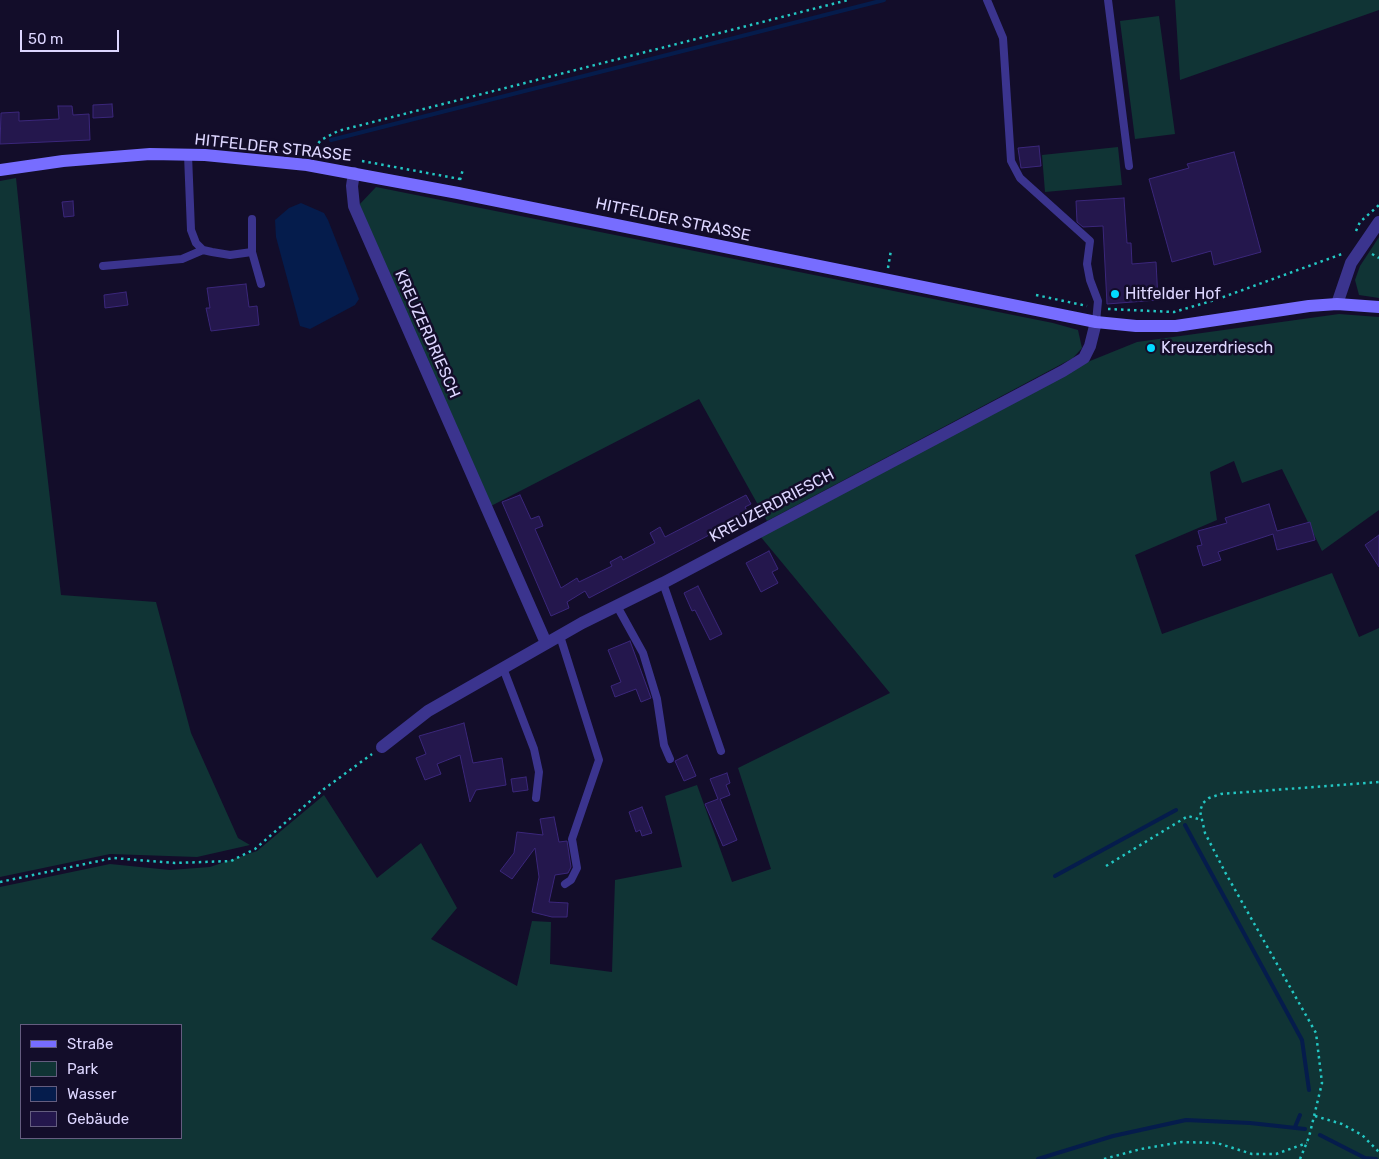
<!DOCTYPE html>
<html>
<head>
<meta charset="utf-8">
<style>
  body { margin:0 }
  #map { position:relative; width:1379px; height:1159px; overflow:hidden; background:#130d2a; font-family:Rubik,sans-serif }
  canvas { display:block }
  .legend { position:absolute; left:20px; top:1024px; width:162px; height:115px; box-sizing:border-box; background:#130d2a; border:1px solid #645d7f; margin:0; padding:6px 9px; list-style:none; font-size:15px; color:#ddd6ff }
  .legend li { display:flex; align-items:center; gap:10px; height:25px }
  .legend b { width:25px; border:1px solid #645d7f }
  .scale { position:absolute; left:20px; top:30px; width:99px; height:22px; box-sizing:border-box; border:2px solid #ddd6ff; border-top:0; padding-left:6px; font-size:15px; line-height:18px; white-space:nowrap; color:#ddd6ff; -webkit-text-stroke:4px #130d2a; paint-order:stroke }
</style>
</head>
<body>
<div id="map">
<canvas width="1379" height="1159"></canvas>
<ul class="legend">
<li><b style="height:6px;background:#776dff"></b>Straße</li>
<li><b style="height:14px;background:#103435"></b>Park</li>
<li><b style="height:14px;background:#051c4c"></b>Wasser</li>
<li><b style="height:14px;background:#24174d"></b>Gebäude</li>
</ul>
<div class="scale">50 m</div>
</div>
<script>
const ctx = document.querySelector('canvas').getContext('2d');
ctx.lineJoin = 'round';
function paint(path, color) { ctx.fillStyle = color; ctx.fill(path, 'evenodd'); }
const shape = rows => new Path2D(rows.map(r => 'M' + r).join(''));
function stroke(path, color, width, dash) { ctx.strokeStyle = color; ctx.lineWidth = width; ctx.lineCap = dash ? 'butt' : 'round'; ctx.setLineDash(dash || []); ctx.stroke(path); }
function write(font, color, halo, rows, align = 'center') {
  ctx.font = font + ' Rubik,sans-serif'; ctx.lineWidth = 5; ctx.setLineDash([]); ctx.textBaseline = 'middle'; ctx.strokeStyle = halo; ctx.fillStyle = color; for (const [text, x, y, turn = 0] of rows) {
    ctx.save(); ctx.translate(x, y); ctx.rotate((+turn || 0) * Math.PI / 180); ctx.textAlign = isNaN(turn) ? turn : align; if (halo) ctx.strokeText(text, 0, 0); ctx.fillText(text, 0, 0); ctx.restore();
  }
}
const green = shape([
  [1175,0,1379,0,1379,10,1180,80],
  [1159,16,1175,134,1135,139,1120,21],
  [1118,147,1122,185,1045,192,1042,155],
  [16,178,39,403,61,595,156,602,191,733,238,838,250,845,197,857,110,854,0,877,0,181],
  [376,187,1053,323,1078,330,1082,348,1073,358,767,521,699,399,491,506,359,205],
  [1379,237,1379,298,1359,295,1355,280,1360,266],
  [1339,314,1379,317,1379,510,1322,551,1282,469,1242,483,1234,461,1210,472,1217,520,1135,555,1162,634,1332,573,1359,637,1379,628,1379,1159,0,1159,0,887,110,864,170,870,210,867,257,851,324,795,377,878,421,843,457,908,431,939,517,986,532,921,551,922,550,964,612,972,615,880,682,867,665,796,697,785,732,882,771,869,738,768,890,693,760,536,1090,361,1137,342],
  [21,1025,181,1025,181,1138,21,1138]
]);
const water = shape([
  [301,203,324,213,328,220,359,299,355,305,310,329,300,326,276,237,275,220,289,208]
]);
const stream = shape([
  [331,140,884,0],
  [1185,825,1302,1040,1309,1090],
  [1055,876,1176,810],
  [1295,1127,1300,1115],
  [1320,1135,1365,1158,1376,1159],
  [1038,1159,1113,1136,1186,1120,1250,1123,1305,1129]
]);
const building = shape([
  [112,104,113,117,93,118,93,105,112,104],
  [58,106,72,106,73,115,89,114,90,140,0,144,1,113,19,112,19,121,59,119,58,106],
  [1039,146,1041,166,1021,168,1018,148,1039,146],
  [1234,152,1261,252,1214,265,1211,251,1172,262,1149,179,1189,168,1187,164,1234,152],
  [1124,198,1127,243,1131,243,1132,264,1156,262,1158,300,1107,304,1103,226,1083,227,1077,222,1076,201,1124,198],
  [73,201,74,216,64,217,62,202,73,201],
  [246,284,249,307,257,306,259,325,211,331,206,308,210,308,207,288,246,284],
  [126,292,128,305,105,308,104,295,126,292],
  [520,495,531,519,539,516,543,526,535,529,561,588,577,578,579,582,612,566,610,562,621,556,623,560,655,543,650,533,660,527,665,537,746,495,751,504,745,507,749,514,589,598,585,591,567,602,569,608,551,616,502,502,520,495],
  [1269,504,1277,531,1310,522,1315,540,1277,550,1273,534,1218,552,1221,560,1203,566,1197,546,1202,545,1198,531,1227,523,1225,518,1269,504],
  [1379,535,1379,567,1365,545,1379,535],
  [769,551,778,569,772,572,778,583,761,592,746,563,769,551],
  [698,586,722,634,710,640,695,610,692,611,684,593,698,586],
  [630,641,651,698,641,702,636,689,615,697,611,686,621,682,608,650,630,641],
  [464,723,473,763,502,758,506,785,476,790,470,802,460,755,437,764,441,774,425,780,416,758,426,754,419,736,464,723],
  [687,755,696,776,684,781,675,761,687,755],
  [727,773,730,783,726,785,730,795,720,799,737,840,723,846,705,804,718,799,710,779,727,773],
  [526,777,528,790,513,792,511,779,526,777],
  [642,807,652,833,642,836,640,830,636,832,629,812,642,807],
  [554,817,559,842,567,841,571,867,568,873,555,875,549,902,568,903,567,917,552,917,532,912,539,877,535,848,512,879,500,871,514,853,517,832,543,835,540,819,554,817]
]);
const path = shape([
  [310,153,321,140,338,131,848,0],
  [362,161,460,179],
  [460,180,463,169],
  [1356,231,1360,222,1379,205],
  [1372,254,1379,258],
  [888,268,891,250],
  [1036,295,1087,306],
  [1108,309,1174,312,1215,300,1342,254],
  [1106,866,1188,816,1202,820],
  [0,882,113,858,175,863,231,861,255,849,324,789,372,754],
  [1315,1116,1342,1124,1362,1135,1379,1152],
  [1104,1159,1141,1149,1182,1142,1217,1143,1252,1154,1276,1154,1307,1143],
  [1300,1159,1309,1137,1322,1083,1316,1033,1225,872,1205,833,1200,811,1203,803,1209,798,1221,794,1379,782]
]);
const service = shape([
  [987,0,1003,38,1011,161,1020,178,1090,241,1087,264,1090,280,1098,301,1096,322],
  [1108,0,1129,166],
  [188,155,191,230,196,243,203,250,212,252,230,255,252,252,261,284],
  [252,219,252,252],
  [103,266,182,259,203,250],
  [663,583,721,751],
  [617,606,643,653,657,699,664,745,670,759],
  [560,636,599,760,572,839,577,868,571,880,565,884],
  [503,668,534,749,539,772,536,798]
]);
const minor = shape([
  [354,173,352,186,354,206,546,643],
  [382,747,428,711,582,623,663,583,1063,371,1084,358,1090,346,1096,322]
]);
const tertiary = shape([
  [1337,304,1351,263,1379,222]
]);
const secondary = shape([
  [0,170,63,161,150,154,205,155,307,165,458,193,1096,322,1136,326,1176,326,1309,306,1337,304,1379,307]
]);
const markers = [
  [1115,294,5,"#02dbff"],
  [1151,348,5,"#02dbff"]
];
const streetNames = [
  ["HITFELDER STRASSE",273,148,6],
  ["HITFELDER STRASSE",673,220,12],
  ["KREUZERDRIESCH",427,334,66],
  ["KREUZERDRIESCH",772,506,-28]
];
const poiNames = [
  ["Hitfelder Hof",1125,294],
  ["Kreuzerdriesch",1161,348]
];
paint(green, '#103435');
paint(water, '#051c4c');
stroke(stream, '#051c4c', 4);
paint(building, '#24174d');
stroke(building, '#3b277b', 1);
stroke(path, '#23c7c3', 2.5, [2.5, 4]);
stroke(service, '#3b348e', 8);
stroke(minor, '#3b348e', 12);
stroke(tertiary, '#3b348e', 12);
stroke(secondary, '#776dff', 12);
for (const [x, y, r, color] of markers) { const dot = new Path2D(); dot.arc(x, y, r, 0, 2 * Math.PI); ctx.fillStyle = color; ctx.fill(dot); stroke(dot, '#130d2a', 2); }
write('16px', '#ddd6ff', '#130d2a', streetNames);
write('16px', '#ddd6ff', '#130d2a', poiNames, 'left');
</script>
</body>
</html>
